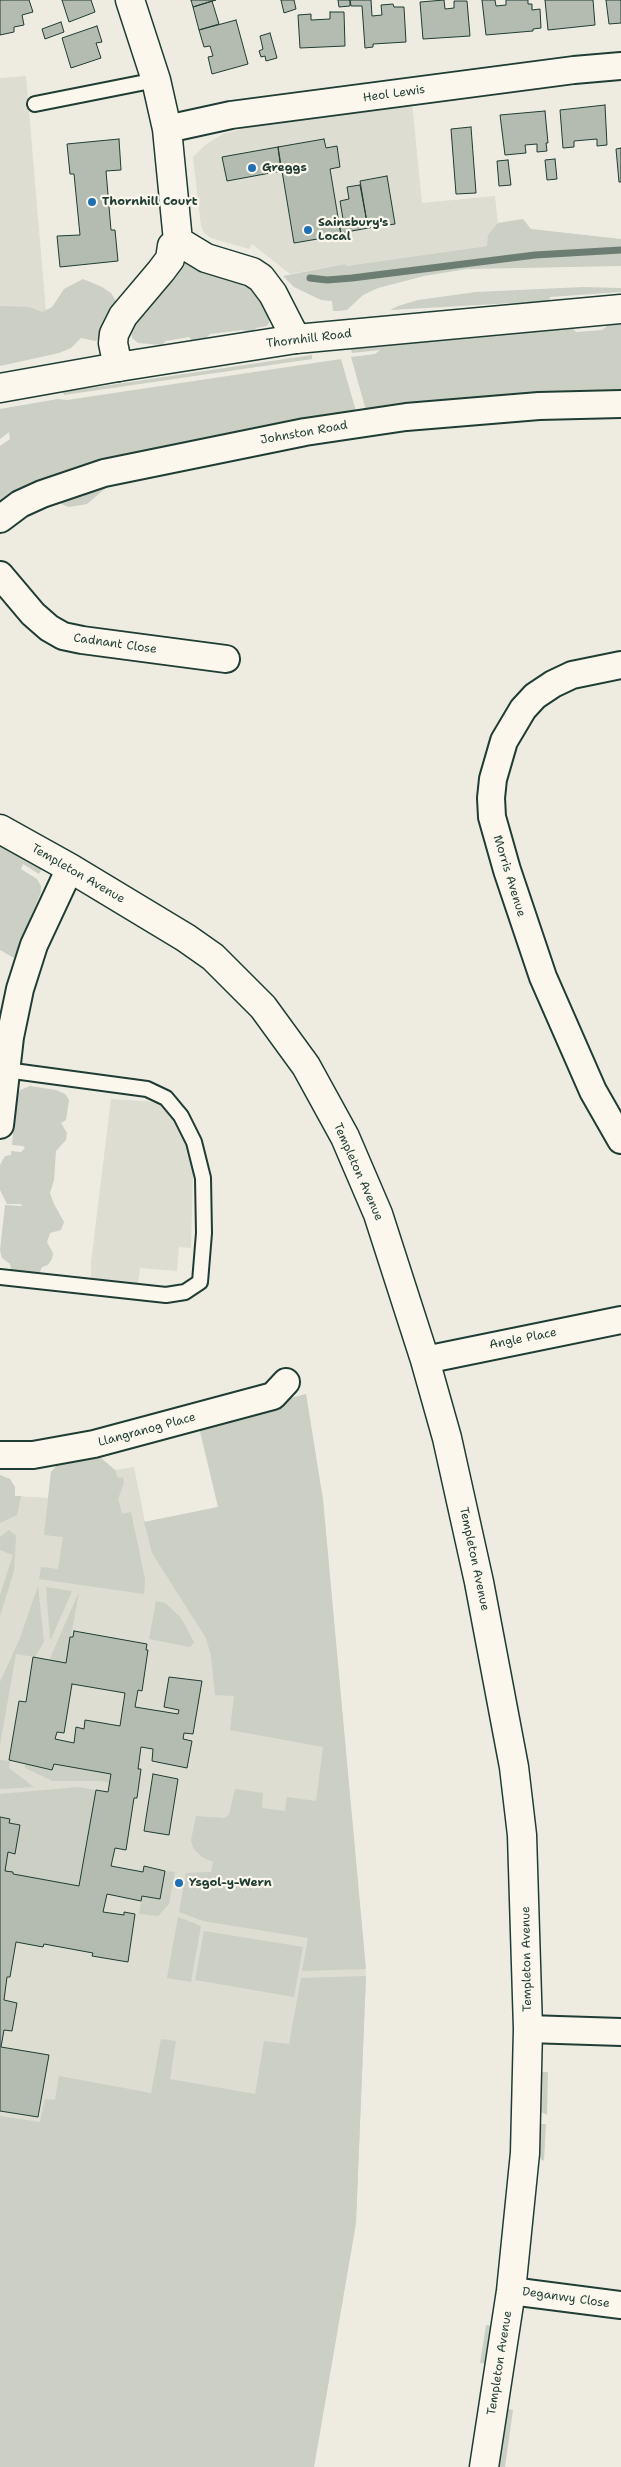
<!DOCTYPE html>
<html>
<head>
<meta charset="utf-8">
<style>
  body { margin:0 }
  canvas { display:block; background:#eeece1 }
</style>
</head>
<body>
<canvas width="621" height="2467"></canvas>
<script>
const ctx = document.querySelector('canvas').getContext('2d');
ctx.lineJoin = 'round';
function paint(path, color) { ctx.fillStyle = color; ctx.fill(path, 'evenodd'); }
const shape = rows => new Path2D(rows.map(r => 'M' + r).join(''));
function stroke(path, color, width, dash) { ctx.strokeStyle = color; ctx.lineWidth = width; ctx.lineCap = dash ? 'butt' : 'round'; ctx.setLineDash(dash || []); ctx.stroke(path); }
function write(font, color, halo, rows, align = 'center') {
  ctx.font = font + ' "Shantell Sans",sans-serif'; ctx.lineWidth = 4.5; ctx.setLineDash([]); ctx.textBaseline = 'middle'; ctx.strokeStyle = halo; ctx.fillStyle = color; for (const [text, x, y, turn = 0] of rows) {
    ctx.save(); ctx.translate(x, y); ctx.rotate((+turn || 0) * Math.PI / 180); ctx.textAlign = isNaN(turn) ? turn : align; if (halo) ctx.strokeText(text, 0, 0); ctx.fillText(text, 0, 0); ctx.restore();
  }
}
const built = shape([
  [26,76,48,335,0,340,0,78],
  [412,103,422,203,495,196,500,244,346,266,344,264,290,274,252,244,249,249,211,238,204,233,201,226,193,157,205,145,223,134,286,118],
  [111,1099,158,1102,170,1110,181,1128,193,1171,191,1248,179,1247,177,1271,140,1268,138,1284,91,1281,91,1262],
  [306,1394,323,1500,366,1976,356,2223,314,2467,0,2467,0,1475,10,1479,15,1487,15,1496,48,1498,51,1472,57,1465,101,1458,115,1470,134,1467,145,1522,218,1507]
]);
const green = shape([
  [523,219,531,229,621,239,621,266,467,269,424,276,378,288,363,295,347,310,338,311,333,311,332,301,321,300,294,287,283,276,345,264,346,266,487,246,488,235,498,223],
  [184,262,254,285,269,309,269,323,267,326,256,328,253,332,242,330,210,334,205,339,193,342,189,337,166,341,162,345,138,343,132,338,130,324,177,263],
  [83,279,102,287,111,293,119,306,104,336,95,341,81,338,71,348,59,353,0,366,0,306,29,307,42,312,52,307,64,289],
  [583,287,621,288,621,292,550,297,549,301,390,310,398,306,418,300,476,292],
  [621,319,621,404,367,414,351,357,375,354,380,350,352,353,351,349,410,340,567,322,576,332,602,330,607,326,606,320],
  [312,355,312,359,64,395,63,392],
  [341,359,357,415,114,481,87,504,69,507,51,500,0,515,0,446,10,439,9,432,0,439,0,409,58,399,67,400],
  [0,836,42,868,39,874,23,864,21,869,37,879,41,886,41,892,14,958,0,950],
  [30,1086,56,1090,65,1094,69,1100,66,1120,61,1123,67,1133,66,1140,56,1151,54,1180,50,1193,54,1204,64,1222,61,1230,50,1233,47,1242,53,1253,52,1259,48,1265,42,1267,37,1279,12,1276,10,1264,2,1258,0,1250,5,1205,22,1206,21,1204,7,1204,0,1190,0,1165,5,1156,11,1155,11,1151,21,1152,25,1148,23,1146,12,1145,13,1133,8,1126,16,1096,20,1090],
  [306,1394,323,1500,366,1969,302,1971,308,1938,203,1921,179,1912,186,1873,211,1872,213,1862,202,1857,193,1848,191,1840,196,1816,224,1818,229,1815,235,1789,263,1793,262,1808,285,1811,287,1797,316,1801,323,1747,230,1730,234,1696,215,1695,211,1656,206,1638,152,1553,144,1522,218,1507,198,1423],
  [101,1458,115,1470,118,1478,123,1477,124,1483,118,1499,122,1514,131,1512,145,1579,144,1594,39,1579,41,1567,58,1569,63,1537,44,1535,51,1472,57,1465],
  [0,1475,10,1479,15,1487,15,1496,21,1496,17,1515,0,1523],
  [9,1530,16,1536,14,1571,0,1616,0,1595,13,1555,0,1550,0,1537],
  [38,1586,44,1642,35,1657,16,1654,0,1745,0,1682,20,1638],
  [46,1587,72,1591,51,1639,50,1639],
  [79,1592,66,1663,50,1660,51,1656],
  [156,1601,165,1603,181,1618,194,1642,190,1647,149,1639],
  [0,1760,10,1761,9,1768,34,1787,0,1789],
  [25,1763,52,1770,54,1764,111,1774,110,1783,101,1781,53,1781,25,1768],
  [78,1787,96,1790,79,1886,13,1874,13,1872,5,1871,8,1852,15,1853,20,1825,9,1823,9,1819,0,1817,0,1794],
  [165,1871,175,1872,169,1904,158,1916,139,1914,142,1896,159,1899],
  [178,1917,201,1926,191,1982,167,1978],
  [204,1931,303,1947,294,1997,195,1980],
  [366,1976,356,2223,314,2467,0,2467,0,2116,40,2122,45,2099,55,2100,59,2076,151,2093,161,2039,176,2041,170,2079,255,2094,264,2041,289,2044,301,1978],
  [540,2072,548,2072,547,2115,539,2111],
  [541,2124,546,2124,544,2161,536,2157,538,2128],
  [486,2325,494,2326,489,2364,480,2363],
  [508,2409,513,2410,505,2467,496,2467,505,2412]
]);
const stream = shape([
  [310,278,327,280,352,278,535,255,621,250]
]);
const building = shape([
  [0,0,29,0,33,12,22,15,24,25,14,27,14,32,0,35,0,0],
  [62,0,91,0,95,12,69,22,62,0],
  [191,0,216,0,193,7,191,0],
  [281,0,294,0,296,9,284,13,281,0],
  [338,0,350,0,350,6,339,7,338,0],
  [350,0,371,0,372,16,382,15,381,5,393,4,394,7,404,7,406,42,373,44,373,47,365,48,362,6,351,6,350,0],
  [444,0,445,9,454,8,454,1,467,1,470,36,423,39,420,2,444,0],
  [482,0,495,0,496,6,506,5,506,0,528,0,528,4,532,4,532,10,540,9,541,28,533,29,533,31,486,35,482,0],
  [545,0,593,0,595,25,548,30,545,0],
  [606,0,621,0,621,23,609,24,606,0],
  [212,1,219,24,199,30,193,7,212,1],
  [330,12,344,12,345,46,300,48,298,15,311,14,311,20,330,19,330,12],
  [236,20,248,64,212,74,208,57,213,56,210,46,204,47,199,30,236,20],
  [61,22,64,32,45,39,42,29,61,22],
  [97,26,102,42,96,43,101,58,71,68,62,38,97,26],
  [270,33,277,58,266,61,265,56,261,57,259,51,263,49,260,36,270,33],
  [605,105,607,145,597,146,597,139,574,141,574,147,563,148,560,110,605,105],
  [545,111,548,143,546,143,547,151,537,152,537,144,525,145,526,153,505,155,500,115,545,111],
  [471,127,476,193,456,194,451,129,471,127],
  [119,139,121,170,106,171,111,230,115,230,118,261,60,267,57,236,80,235,74,174,70,174,67,144,119,139],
  [324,139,326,148,337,146,340,167,330,169,341,235,294,243,278,147,324,139],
  [278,147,281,171,227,181,222,157,278,147],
  [621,148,621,182,619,182,616,149,621,148],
  [555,159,557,179,547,180,545,160,555,159],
  [508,160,511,185,499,186,497,161,508,160],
  [387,176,395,224,368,228,360,181,387,176],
  [360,185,368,228,341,233,338,220,343,219,340,201,349,199,347,187,360,185],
  [74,1631,147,1644,146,1650,148,1650,142,1691,138,1690,135,1707,178,1714,179,1710,164,1707,169,1677,202,1681,193,1734,184,1733,183,1739,192,1741,187,1768,152,1761,153,1749,141,1747,138,1769,141,1769,137,1798,134,1798,126,1850,115,1848,111,1866,143,1872,144,1866,165,1871,160,1899,142,1896,141,1901,107,1894,103,1912,124,1915,124,1912,135,1914,128,1962,92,1956,93,1953,44,1944,43,1947,16,1942,10,1977,7,1977,4,2000,17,2003,12,2031,4,2030,1,2047,49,2055,38,2117,0,2111,0,1817,10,1819,9,1823,20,1825,15,1854,8,1852,5,1871,13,1872,13,1874,79,1886,96,1790,108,1792,111,1774,54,1764,52,1770,9,1760,19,1701,26,1702,33,1657,66,1663,70,1637,73,1637,74,1631],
  [72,1684,125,1693,120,1726,85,1720,84,1729,76,1727,74,1743,55,1739,57,1732,64,1733,72,1684],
  [153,1774,178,1779,169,1835,144,1831,153,1774]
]);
const lane = shape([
  [35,104,156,80],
  [0,1277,166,1295,185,1292,200,1282,204,1233,203,1178,194,1142,181,1116,166,1098,147,1089,6,1070]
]);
const street = shape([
  [167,129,231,115,574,70,621,66],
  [0,519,20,504,42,494,104,473,305,432,406,417,539,406,621,404],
  [0,575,33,614,49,628,63,636,82,640,226,659],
  [621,665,572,675,553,684,535,696,523,709,504,741,493,779,491,798,492,817,507,870,543,977,593,1091,621,1140],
  [0,1125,10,1037,20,989,34,945,70,868],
  [425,1360,621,1320],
  [0,1455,33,1455,94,1444,273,1396,286,1382],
  [528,2029,621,2032],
  [511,2291,621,2305]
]);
const secondary = shape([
  [130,0,156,80,167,129,178,241],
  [178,241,206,258,252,272,261,278,273,294,296,339],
  [118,367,113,343,114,334,123,316,161,271,170,259,172,246,178,241],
  [0,829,70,868,186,938,213,957,263,1007,306,1066,345,1137,378,1214,425,1360,447,1438,479,1582,514,1767,522,1835,528,2029,525,2153,511,2291,484,2467]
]);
const primary = shape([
  [0,388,118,367,296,339,621,309]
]);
const markers = [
  [252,168,5,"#1f6fb2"],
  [92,202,5,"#1f6fb2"],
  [308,230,5,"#1f6fb2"],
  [179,1883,5,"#1f6fb2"]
];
const streetNames = [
  ["Heol Lewis",394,94,-8],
  ["Thornhill Road",309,339,-7],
  ["Johnston Road",304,433,-10],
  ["Cadnant Close",115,644,8],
  ["Templeton Avenue",78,874,30],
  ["Morris Avenue",509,876,73],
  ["Templeton Avenue",358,1172,66],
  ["Angle Place",523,1339,-11],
  ["Llangranog Place",147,1430,-15],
  ["Templeton Avenue",474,1559,78],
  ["Templeton Avenue",527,1959,-91],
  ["Deganwy Close",566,2298,8],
  ["Templeton Avenue",500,2363,-81]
];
const poiNames = [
  ["Greggs",262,168],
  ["Thornhill Court",102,202],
  ["Sainsbury's",318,223],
  ["Local",318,237],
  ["Ysgol-y-Wern",189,1883]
];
paint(built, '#ddddd2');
paint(green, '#cbcfc4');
stroke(stream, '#6c7d74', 7);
paint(building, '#b4bbb0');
stroke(building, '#1f3d34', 1);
stroke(lane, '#1f3d34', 18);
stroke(street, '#1f3d34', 30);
stroke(secondary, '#1f3d34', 31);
stroke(primary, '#1f3d34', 31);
stroke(lane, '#fbf7ec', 14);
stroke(street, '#fbf7ec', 26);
stroke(secondary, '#fbf7ec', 28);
stroke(primary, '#fbf7ec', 28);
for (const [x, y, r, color] of markers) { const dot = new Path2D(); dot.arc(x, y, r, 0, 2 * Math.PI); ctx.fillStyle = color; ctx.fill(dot); stroke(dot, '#fbf7ec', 2); }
write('12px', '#1f3d34', '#fbf7ec', streetNames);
write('bold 12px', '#1f3d34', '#fbf7ec', poiNames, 'left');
</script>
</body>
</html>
